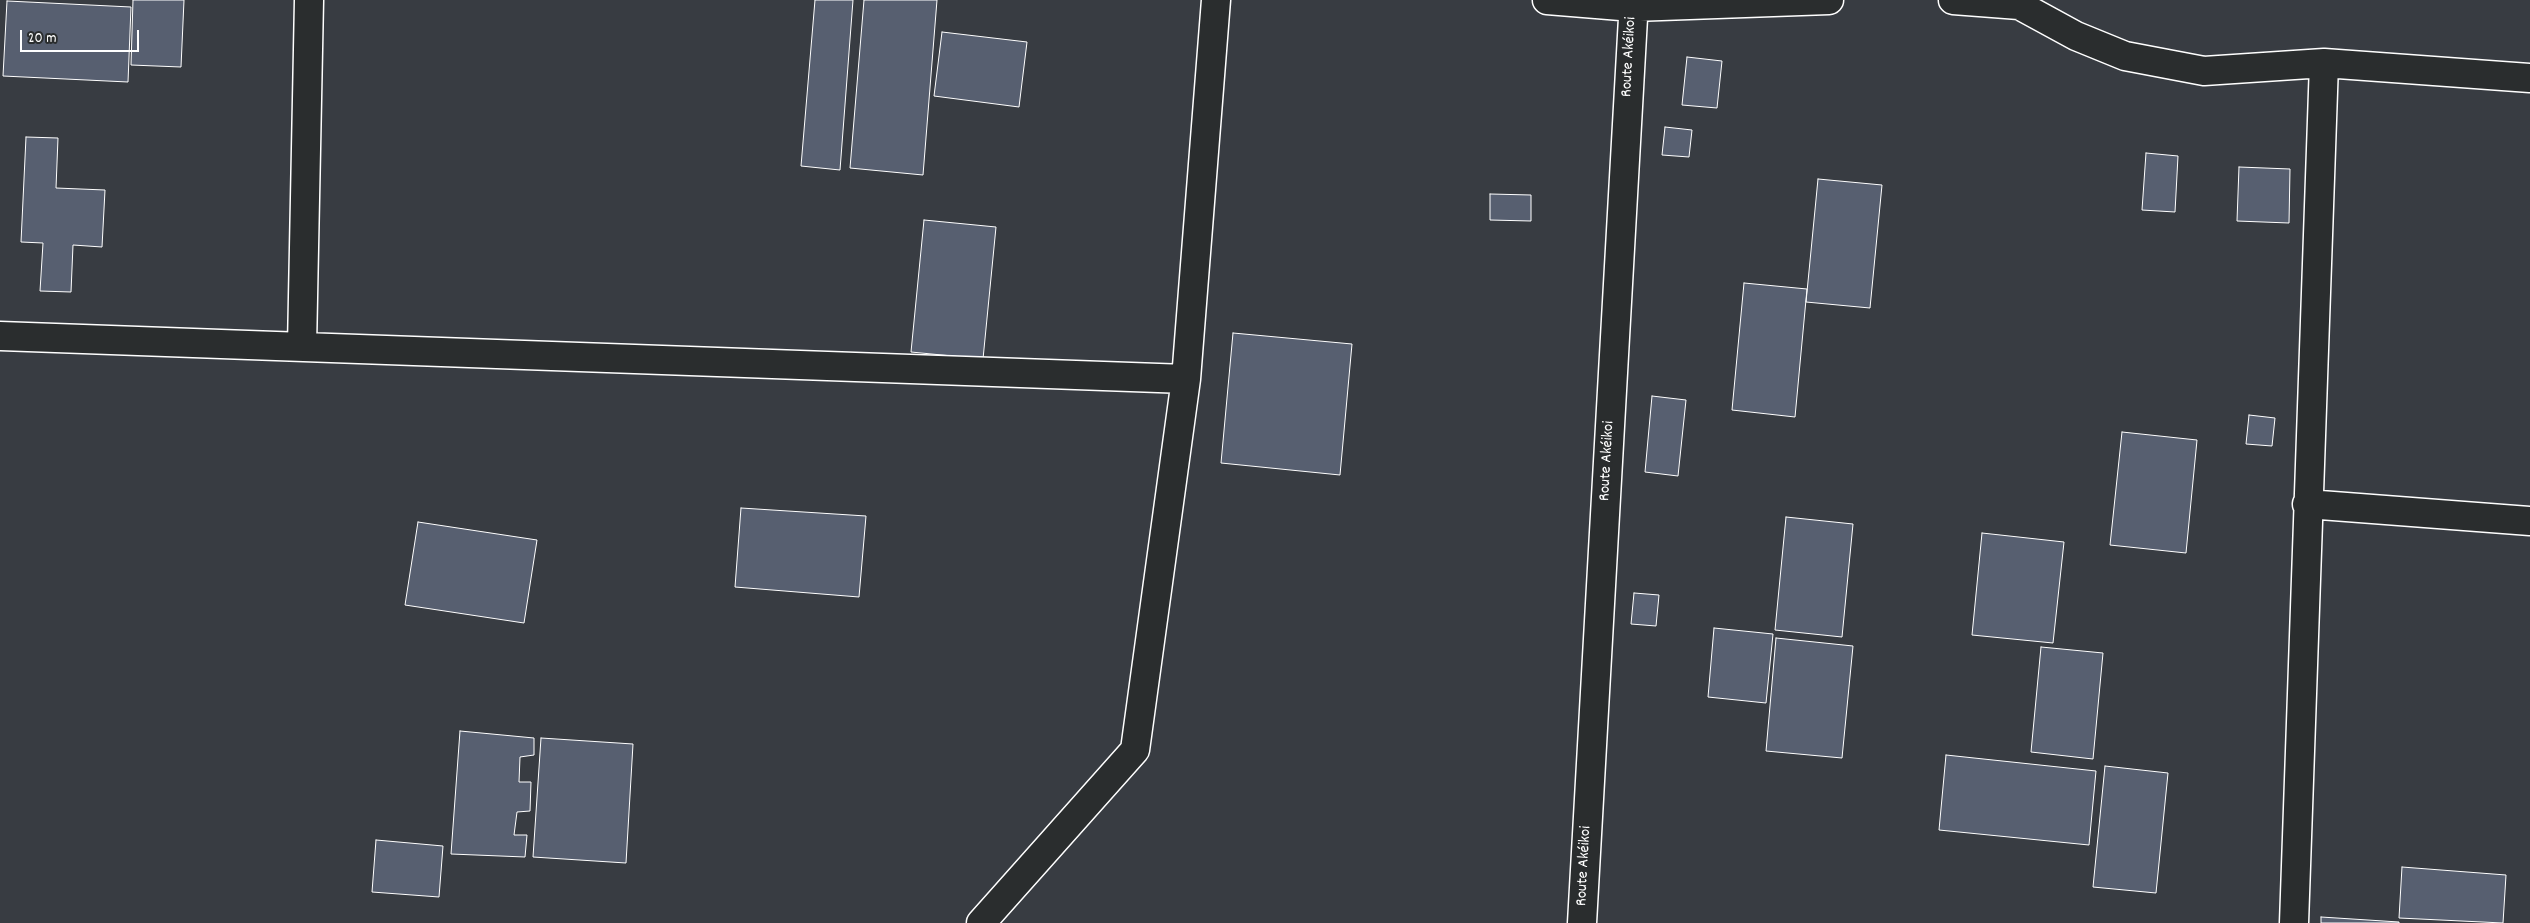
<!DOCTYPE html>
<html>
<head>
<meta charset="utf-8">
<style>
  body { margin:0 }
  #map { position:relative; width:2530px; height:923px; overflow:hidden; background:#383c42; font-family:Dekko,sans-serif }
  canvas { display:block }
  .scale { position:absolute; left:20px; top:30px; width:119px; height:22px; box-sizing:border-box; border:2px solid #fff; border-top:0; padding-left:6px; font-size:15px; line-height:18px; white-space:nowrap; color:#fff; -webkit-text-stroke:4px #2a2d2e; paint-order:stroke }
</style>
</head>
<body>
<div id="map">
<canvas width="2530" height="923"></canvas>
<div class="scale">20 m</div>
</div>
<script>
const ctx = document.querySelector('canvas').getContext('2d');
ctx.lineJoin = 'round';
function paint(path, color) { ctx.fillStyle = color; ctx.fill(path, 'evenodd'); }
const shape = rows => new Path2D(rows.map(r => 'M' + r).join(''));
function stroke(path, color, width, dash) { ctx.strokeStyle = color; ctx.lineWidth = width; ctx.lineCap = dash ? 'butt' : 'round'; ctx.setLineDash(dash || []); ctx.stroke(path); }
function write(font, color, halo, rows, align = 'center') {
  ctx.font = font + ' Dekko,sans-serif'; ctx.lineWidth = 4; ctx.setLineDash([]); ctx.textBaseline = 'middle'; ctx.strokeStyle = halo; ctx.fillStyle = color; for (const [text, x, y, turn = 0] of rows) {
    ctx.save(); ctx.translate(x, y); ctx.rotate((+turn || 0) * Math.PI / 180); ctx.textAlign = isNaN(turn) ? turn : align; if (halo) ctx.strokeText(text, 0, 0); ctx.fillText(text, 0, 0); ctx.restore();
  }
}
const building = shape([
  [133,0,184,0,181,67,131,65,133,0],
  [815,0,853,0,840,170,801,166,815,0],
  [864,0,937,0,923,175,850,168,864,0],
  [7,1,131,7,128,82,3,76,7,1],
  [942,32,1027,42,1019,107,934,96,942,32],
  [1687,57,1722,61,1717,108,1682,105,1687,57],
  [1665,127,1692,130,1689,157,1662,155,1665,127],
  [26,137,58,138,56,188,105,190,102,247,73,245,71,292,40,291,43,243,21,242,26,137],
  [2146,153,2178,156,2175,212,2142,210,2146,153],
  [2239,167,2290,169,2289,223,2237,221,2239,167],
  [1818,179,1882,185,1870,308,1806,302,1818,179],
  [1490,194,1531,195,1531,221,1490,220,1490,194],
  [924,220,996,227,983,359,911,352,924,220],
  [1744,283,1807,289,1795,417,1732,410,1744,283],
  [1233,333,1352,344,1340,475,1221,463,1233,333],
  [1652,396,1686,400,1678,476,1645,472,1652,396],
  [2249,415,2275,418,2272,446,2246,444,2249,415],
  [2122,432,2197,440,2186,553,2110,545,2122,432],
  [741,508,866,516,859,597,735,587,741,508],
  [1786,517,1853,524,1842,637,1775,630,1786,517],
  [418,522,537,540,524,623,405,605,418,522],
  [1982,533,2064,542,2053,643,1972,635,1982,533],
  [1634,593,1659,595,1656,626,1631,624,1634,593],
  [1714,628,1773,634,1766,703,1708,697,1714,628],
  [1776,638,1853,646,1842,758,1766,751,1776,638],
  [2041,647,2103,653,2093,759,2031,752,2041,647],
  [460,731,534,738,534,755,520,757,519,782,531,782,530,811,517,812,514,835,527,835,525,857,451,854,460,731],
  [541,738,633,744,626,863,533,857,541,738],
  [1946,755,2096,771,2089,845,1939,830,1946,755],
  [2105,766,2168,773,2156,893,2093,887,2105,766],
  [376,840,443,846,439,897,372,892,376,840],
  [2402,867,2506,875,2503,923,2399,918,2402,867],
  [2321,917,2399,922,2399,923,2321,923,2321,917]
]);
const minor = shape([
  [1547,0,1633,7,1829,0],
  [1953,0,2019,5,2076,36,2125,56,2204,71,2324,63,2530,78],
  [0,336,1186,379],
  [302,347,309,0],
  [2307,504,2530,521],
  [981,923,1135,750,1186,379,1216,0],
  [1582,923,1634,0],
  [2294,923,2324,63]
]);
const streetNames = [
  ["Route Akéikoi",1630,57,-87],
  ["Route Akéikoi",1608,461,-87],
  ["Route Akéikoi",1585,866,-87]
];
paint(building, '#575f70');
stroke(building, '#fff', 1);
stroke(minor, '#fff', 31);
stroke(minor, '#2a2d2e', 28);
write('16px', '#fff', '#2a2d2e', streetNames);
</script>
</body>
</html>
